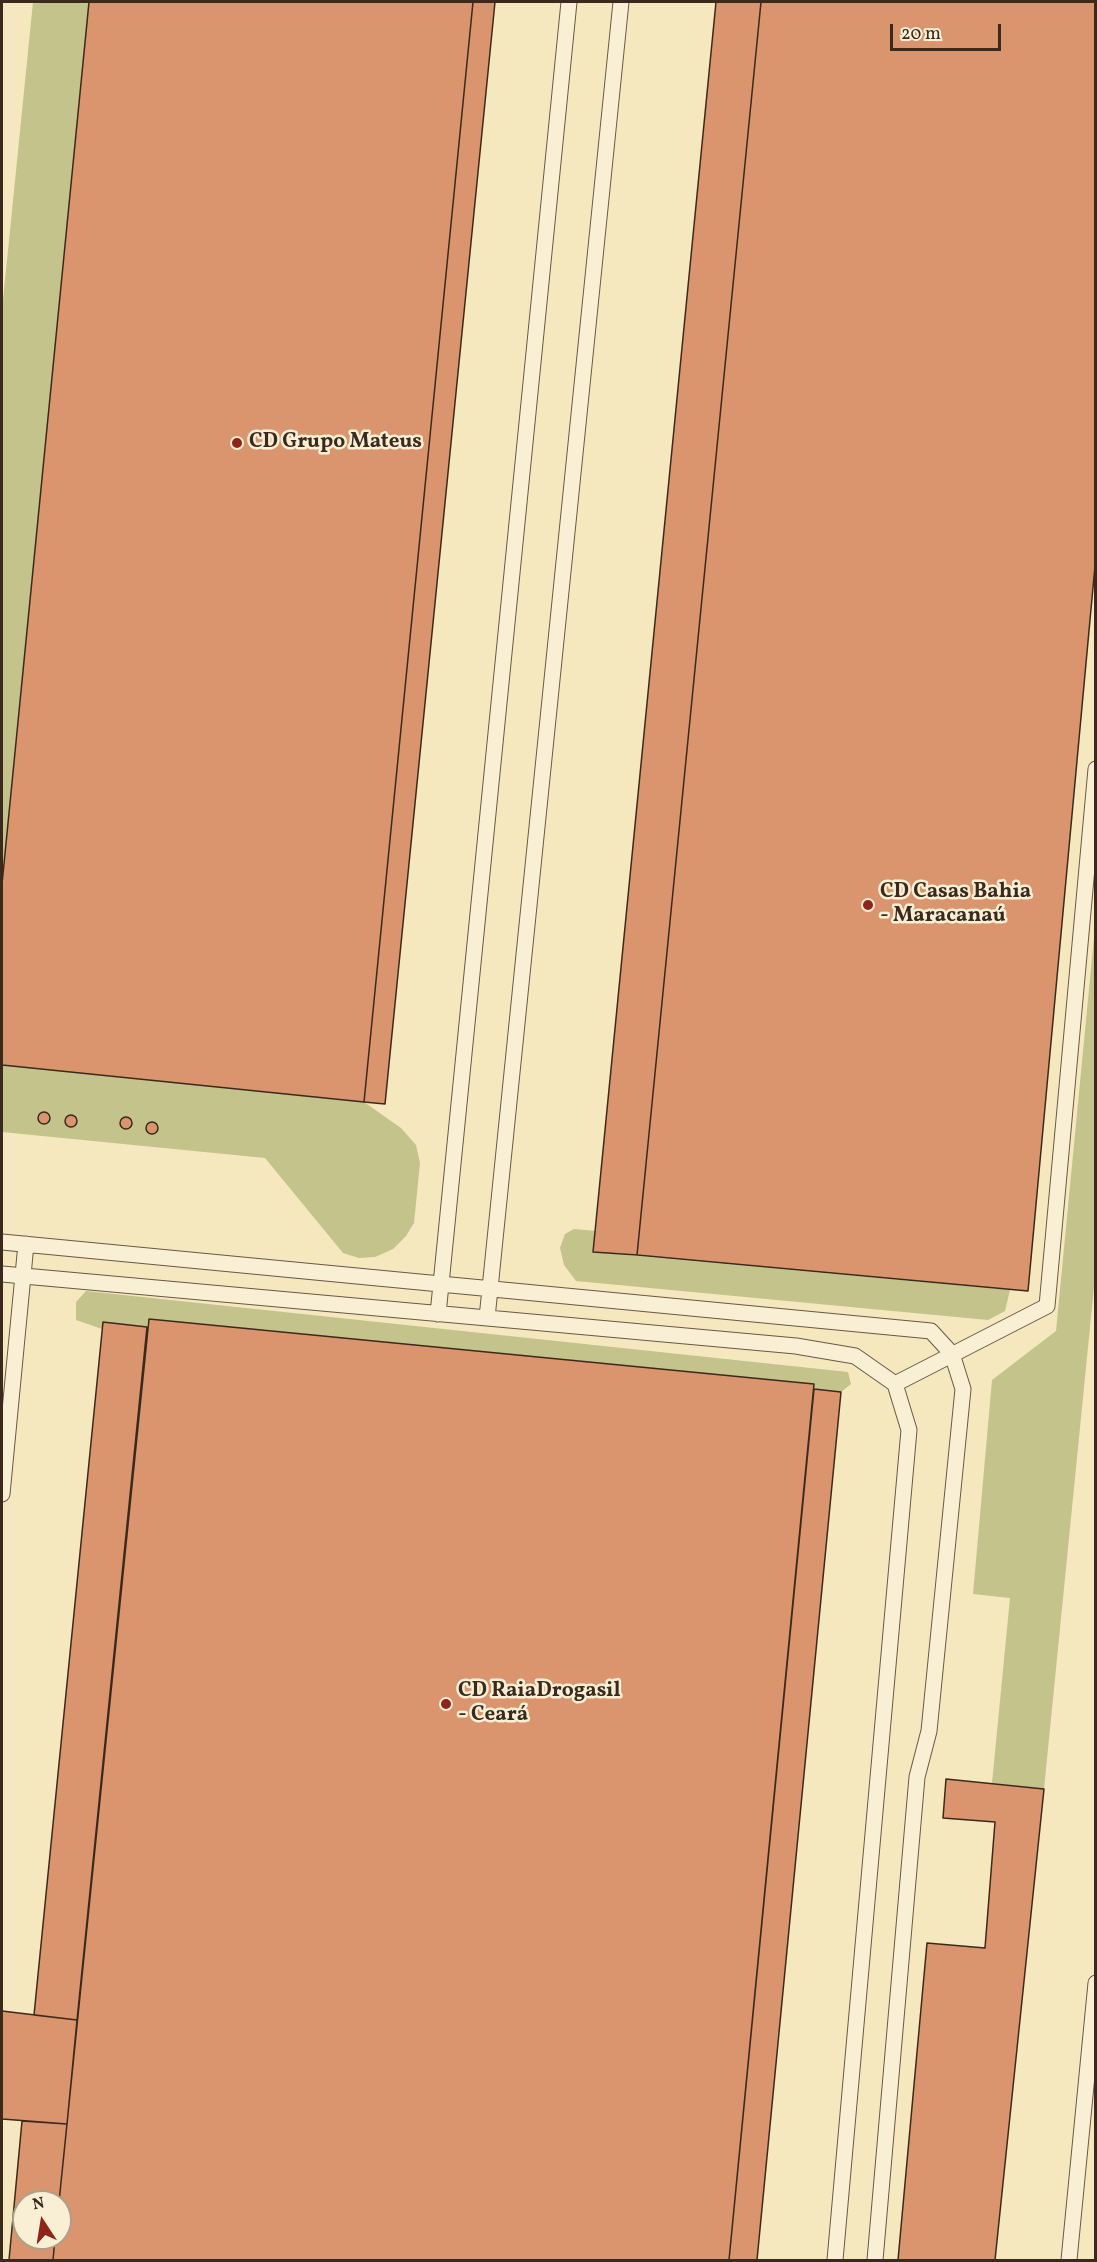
<!DOCTYPE html>
<html>
<head>
<meta charset="utf-8">
<style>
  body { margin:0 }
  #map { position:relative; width:1097px; height:2262px; overflow:hidden; background:#f5e7be; font-family:Vollkorn,serif }
  canvas { display:block }
  .frame { position:absolute; inset:0; border:3px solid #3a291c; pointer-events:none }
  .north { position:absolute; left:12px; top:2190px; width:60px; height:60px; box-sizing:border-box; background:#f8efd5; border:2px solid #aca08b; border-radius:50%; rotate:348deg; font-size:16px; font-weight:700; line-height:24px; text-align:center; color:#3a291c }
  .north::after { content:''; display:block; margin:auto; width:21px; height:27px; background:#8f2418; clip-path:polygon(50% 0,100% 100%,50% 72%,0 100%) }
  .scale { position:absolute; left:890px; top:24px; width:111px; height:27px; box-sizing:border-box; border:3px solid #3a291c; border-top:0; padding-left:8px; font-size:18px; line-height:21px; white-space:nowrap; color:#3a291c; -webkit-text-stroke:4px #f8efd5; paint-order:stroke }
</style>
</head>
<body>
<div id="map">
<canvas width="1097" height="2262"></canvas>
<div class="frame"></div>
<div class="north">N</div>
<div class="scale">20 m</div>
</div>
<script>
const ctx = document.querySelector('canvas').getContext('2d');
ctx.lineJoin = 'round';
function paint(path, color) { ctx.fillStyle = color; ctx.fill(path, 'evenodd'); }
const shape = rows => new Path2D(rows.map(r => 'M' + r).join(''));
function stroke(path, color, width, dash) { ctx.strokeStyle = color; ctx.lineWidth = width; ctx.lineCap = dash ? 'butt' : 'round'; ctx.setLineDash(dash || []); ctx.stroke(path); }
function write(font, color, halo, rows, align = 'center') {
  ctx.font = font + ' Vollkorn,serif'; ctx.lineWidth = 5; ctx.setLineDash([]); ctx.textBaseline = 'middle'; ctx.strokeStyle = halo; ctx.fillStyle = color; for (const [text, x, y, turn = 0] of rows) {
    ctx.save(); ctx.translate(x, y); ctx.rotate((+turn || 0) * Math.PI / 180); ctx.textAlign = isNaN(turn) ? turn : align; if (halo) ctx.strokeText(text, 0, 0); ctx.fillText(text, 0, 0); ctx.restore();
  }
}
const green = shape([
  [33,2,89,2,2,884,2,310],
  [1095,927,1095,1277,1044,1789,992,1783,1010,1598,973,1594,992,1380,1056,1331],
  [2,1065,364,1102,401,1128,416,1145,420,1163,414,1223,406,1236,393,1249,375,1257,359,1258,343,1253,265,1158,2,1132],
  [574,1229,596,1231,594,1252,1010,1290,1005,1311,988,1320,576,1281,564,1265,560,1248,565,1234],
  [86,1291,848,1372,851,1384,841,1392,814,1389,814,1384,149,1319,147,1327,103,1322,102,1329,76,1320,76,1302]
]);
const building = shape([
  [89,2,473,2,364,1102,2,1065,2,884,89,2],
  [473,2,495,2,385,1104,364,1102,473,2],
  [716,2,761,2,637,1255,593,1252,716,2],
  [761,2,1096,2,1096,555,1028,1291,637,1255,761,2],
  '38 1118a6 6 0 1 1 12 0a6 6 0 1 1-12 0Z',
  '65 1121a6 6 0 1 1 12 0a6 6 0 1 1-12 0Z',
  '120 1123a6 6 0 1 1 12 0a6 6 0 1 1-12 0Z',
  '146 1128a6 6 0 1 1 12 0a6 6 0 1 1-12 0Z',
  [149,1319,814,1384,729,2260,53,2260,55,2238,60,2238,59,2202,149,1319],
  [103,1322,147,1327,77,2020,34,2015,103,1322],
  [814,1389,841,1392,757,2260,729,2260,814,1389],
  [946,1779,1044,1789,995,2260,898,2260,927,1943,985,1948,995,1822,943,1818,946,1779],
  [2,2011,77,2020,67,2124,2,2119,2,2011],
  [22,2121,67,2124,59,2202,24,2202,24,2238,55,2238,53,2260,9,2260,22,2121]
]);
const lane = shape([
  [2,1242,931,1331,952,1354,963,1389,929,1731,917,1777,875,2260],
  [2,1274,796,1346,855,1356,895,1384,909,1430,835,2260],
  [438,1314,569,2],
  [487,1318,621,2],
  [895,1384,1047,1306,1096,769],
  [2,1494,26,1244],
  [1069,2260,1096,1983]
]);
const markers = [
  [237,443,6,"#8f2418"],
  [868,905,6,"#8f2418"],
  [446,1704,6,"#8f2418"]
];
const poiNames = [
  ["CD Grupo Mateus",249,443],
  ["CD Casas Bahia",880,893],
  ["- Maracanaú",880,917],
  ["CD RaiaDrogasil",458,1692],
  ["- Ceará",458,1716]
];
paint(green, '#c4c38c');
paint(building, '#db956e');
stroke(building, '#3a291c', 1.5);
stroke(lane, '#695844', 17);
stroke(lane, '#f8efd5', 15);
for (const [x, y, r, color] of markers) { const dot = new Path2D(); dot.arc(x, y, r, 0, 2 * Math.PI); ctx.fillStyle = color; ctx.fill(dot); stroke(dot, '#f8efd5', 2); }
write('bold 21px', '#3a291c', '#f8efd5', poiNames, 'left');
</script>
</body>
</html>
